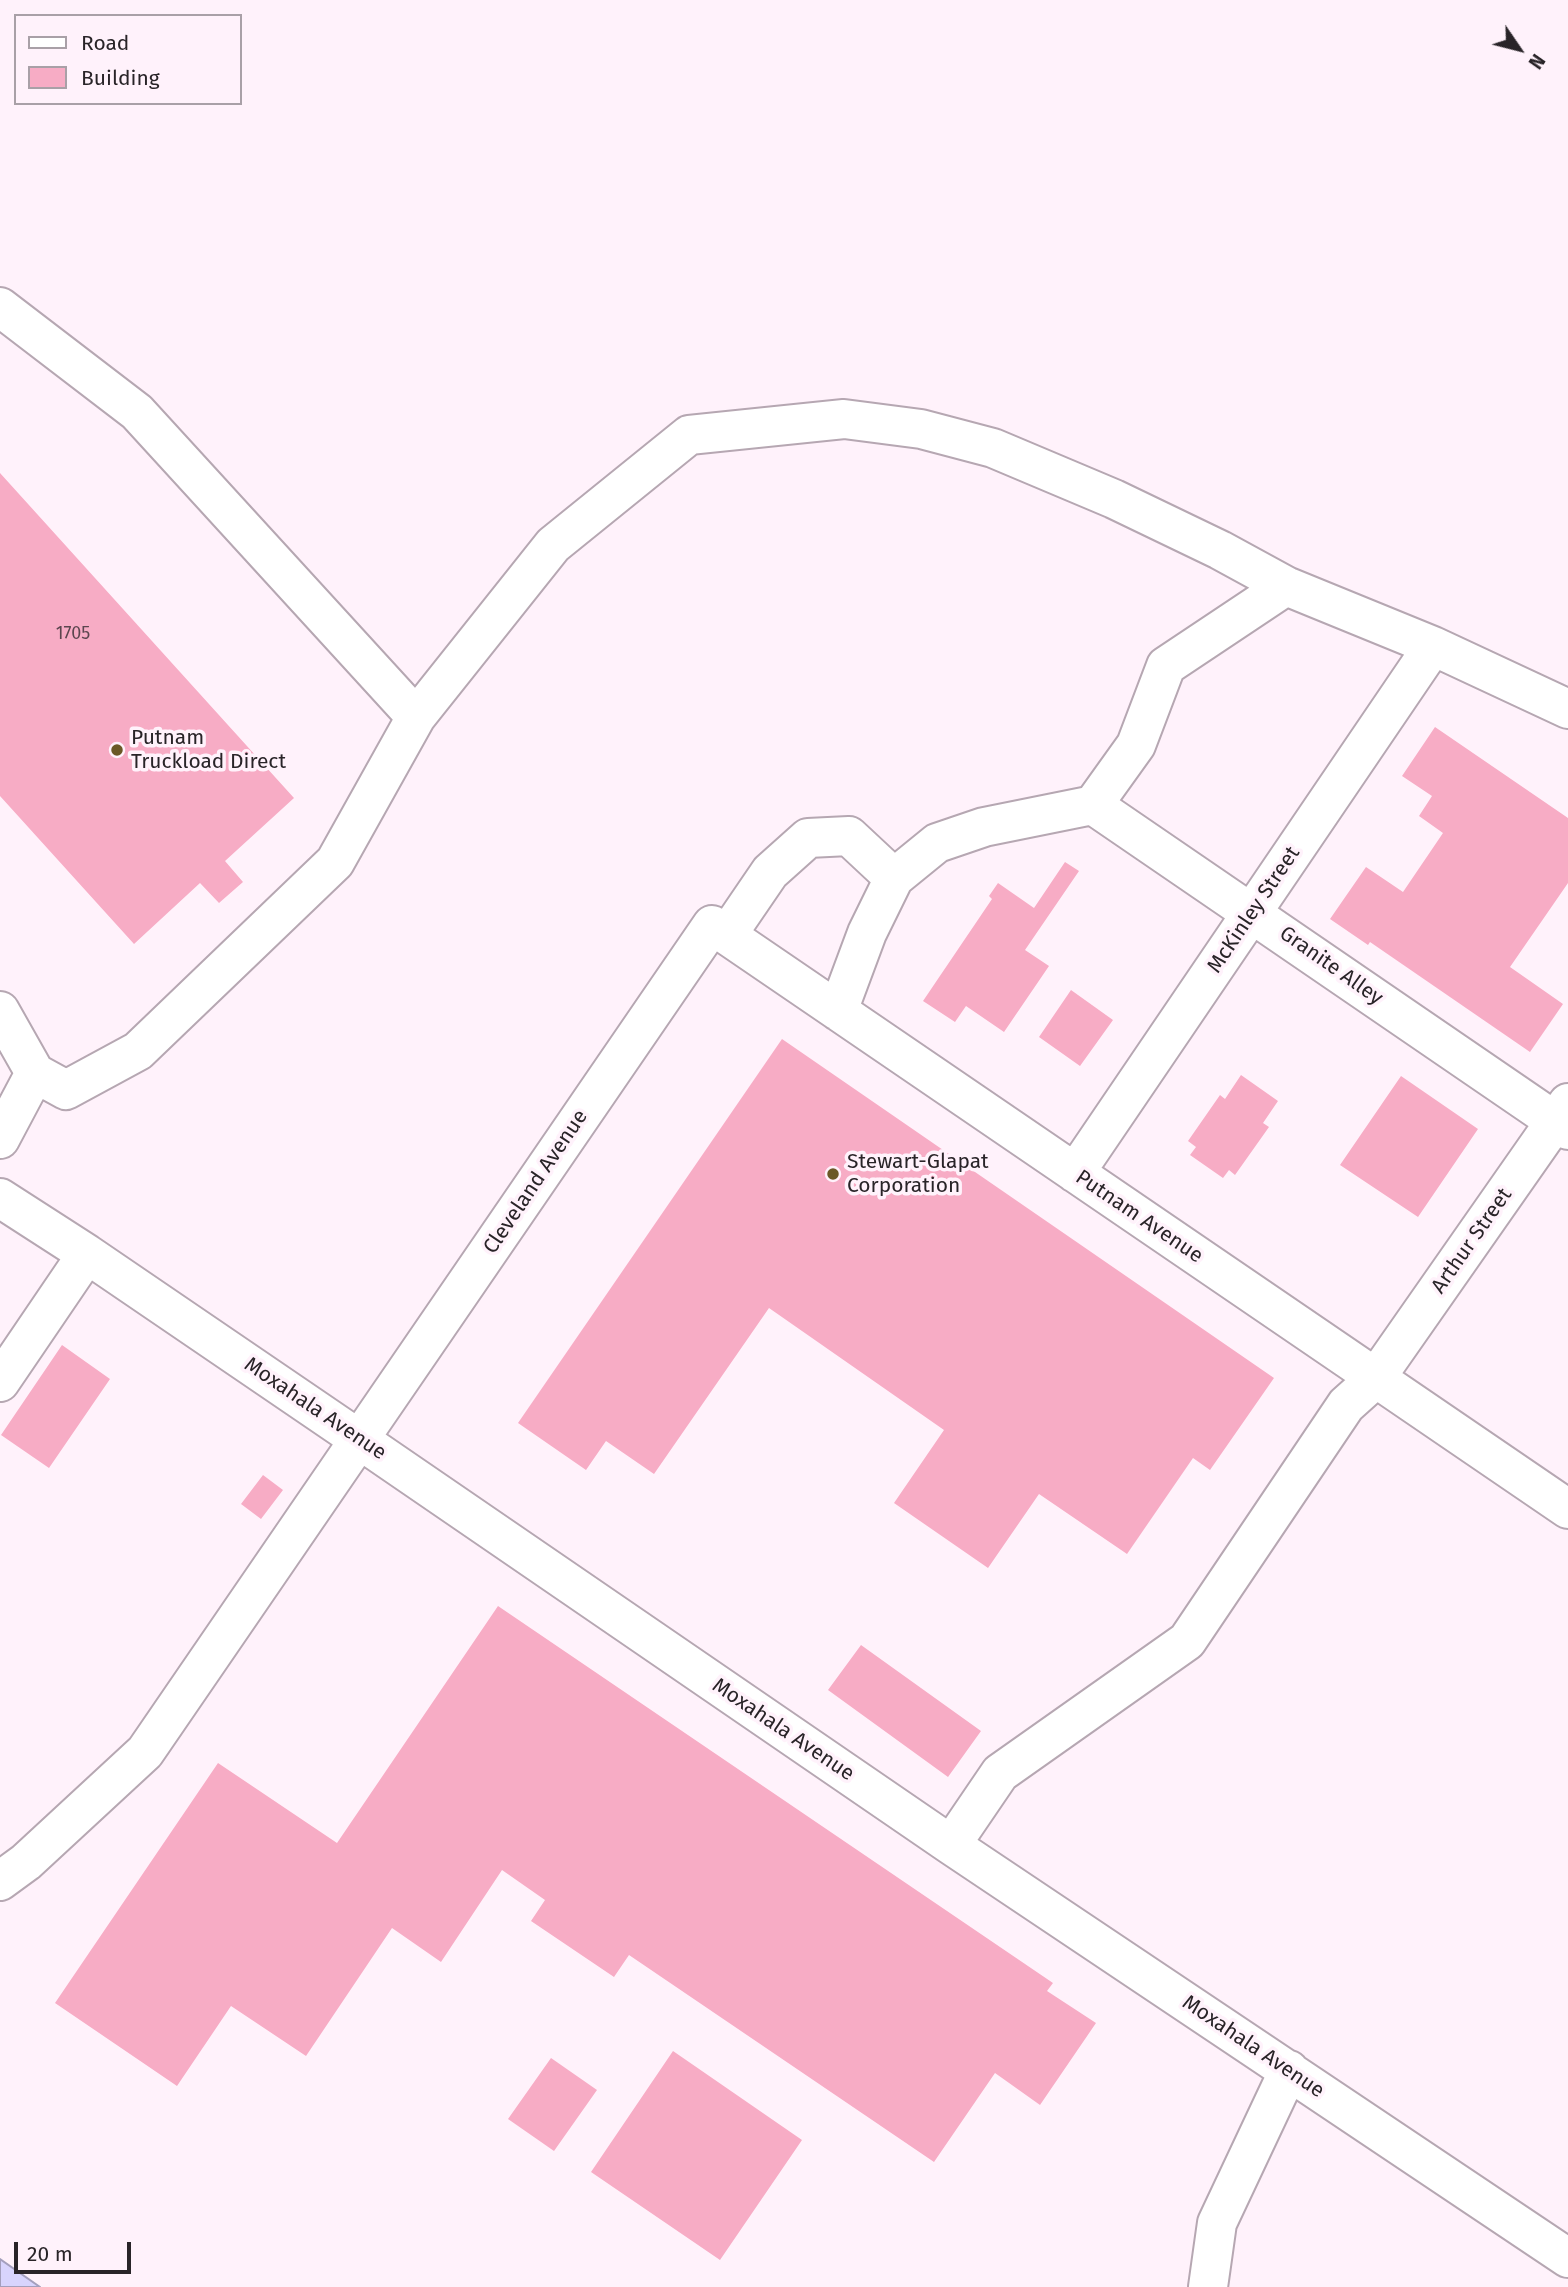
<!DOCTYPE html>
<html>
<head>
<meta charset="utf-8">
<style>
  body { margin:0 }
  #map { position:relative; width:1568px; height:2287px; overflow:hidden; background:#fff2fb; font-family:"Fira Sans",sans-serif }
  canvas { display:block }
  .legend { position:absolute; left:14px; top:14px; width:228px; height:91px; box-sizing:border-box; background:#fff2fb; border:2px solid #a9a0a7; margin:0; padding:9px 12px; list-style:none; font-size:21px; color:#292428 }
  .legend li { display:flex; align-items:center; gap:14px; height:35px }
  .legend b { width:35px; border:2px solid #a9a0a7 }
  .north { position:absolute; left:1484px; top:14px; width:70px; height:70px; -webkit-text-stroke:5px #fff2fb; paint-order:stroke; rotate:125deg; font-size:19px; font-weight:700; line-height:28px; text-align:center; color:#292428 }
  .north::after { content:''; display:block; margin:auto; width:24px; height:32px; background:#292428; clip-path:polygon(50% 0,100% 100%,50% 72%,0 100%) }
  .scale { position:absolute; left:14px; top:2242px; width:117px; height:32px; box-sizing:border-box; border:4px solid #292428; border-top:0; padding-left:9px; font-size:21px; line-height:24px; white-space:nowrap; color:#292428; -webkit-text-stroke:5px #fff2fb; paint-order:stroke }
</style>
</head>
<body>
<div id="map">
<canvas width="1568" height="2287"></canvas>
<ul class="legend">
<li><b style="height:9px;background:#fff"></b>Road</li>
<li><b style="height:19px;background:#f7acc5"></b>Building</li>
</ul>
<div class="north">N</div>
<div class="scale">20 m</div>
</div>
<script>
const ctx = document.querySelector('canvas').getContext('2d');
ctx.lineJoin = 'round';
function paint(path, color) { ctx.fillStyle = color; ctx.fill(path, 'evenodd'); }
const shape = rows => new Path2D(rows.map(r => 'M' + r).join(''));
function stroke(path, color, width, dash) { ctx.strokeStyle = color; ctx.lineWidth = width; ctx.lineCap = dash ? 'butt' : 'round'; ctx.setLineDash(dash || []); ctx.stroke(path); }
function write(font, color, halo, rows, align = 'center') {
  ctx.font = font + ' "Fira Sans",sans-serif'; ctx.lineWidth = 7; ctx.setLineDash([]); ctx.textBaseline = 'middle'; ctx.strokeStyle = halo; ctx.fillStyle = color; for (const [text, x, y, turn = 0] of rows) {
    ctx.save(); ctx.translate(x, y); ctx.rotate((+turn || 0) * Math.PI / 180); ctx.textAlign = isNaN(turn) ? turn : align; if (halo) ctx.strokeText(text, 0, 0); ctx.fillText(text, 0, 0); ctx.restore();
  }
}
const water = shape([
  [0,2259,40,2287,0,2287,0,2259]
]);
const building = shape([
  [0,473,294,798,225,861,243,882,219,903,200,883,134,944,0,796],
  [1435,727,1568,818,1568,883,1510,967,1563,1004,1530,1052,1370,942,1368,945,1330,919,1366,867,1403,892,1443,833,1419,816,1432,796,1402,776],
  [1065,862,1079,871,1025,950,1049,966,1004,1032,966,1006,955,1022,923,1001,992,899,989,896,998,883,1034,908],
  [1071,990,1113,1020,1080,1066,1039,1037],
  [782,1039,1274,1378,1210,1470,1193,1458,1127,1554,1039,1494,988,1568,894,1503,944,1430,769,1308,654,1474,606,1441,586,1470,518,1423],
  [1241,1075,1278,1101,1263,1123,1269,1127,1235,1175,1229,1170,1223,1178,1190,1155,1196,1147,1188,1141,1220,1095,1225,1099],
  [1401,1076,1478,1129,1418,1217,1340,1165],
  [62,1345,110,1379,49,1468,1,1435],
  [263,1475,283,1490,261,1519,241,1504],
  [498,1606,1053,1983,1047,1991,1096,2023,1040,2105,995,2073,934,2162,629,1955,614,1977,531,1921,545,1900,502,1870,441,1962,392,1928,306,2056,231,2006,177,2086,55,2003,218,1763,337,1843],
  [861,1645,981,1731,948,1777,828,1690],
  [673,2051,802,2140,720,2260,591,2172],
  [551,2058,597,2090,554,2151,508,2119]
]);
const minor = shape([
  [0,307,137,412,416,717],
  [1093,805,1568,1130],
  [727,935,770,872,808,838,849,836,894,878],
  [0,1011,35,1073,0,1139],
  [838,1011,867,933,894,878,937,843,984,827,1093,805,1136,745,1166,666,1286,586],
  [35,1073,66,1090,138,1051,335,862,416,717,553,545,689,435,844,419,921,429,993,448,1114,499,1220,550,1286,586,1433,646,1568,709],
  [1075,1173,1433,646],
  [0,1198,87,1254,360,1440,951,1845,1568,2258],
  [0,1382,87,1254],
  [951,1845,1000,1773,1187,1641,1346,1405,1375,1379,1568,1103],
  [0,1881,26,1862,145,1752,712,925,1568,1509],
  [1208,2287,1217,2223,1289,2070]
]);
const markers = [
  [117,750,7,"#6b5826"],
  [833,1174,7,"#6b5826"]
];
const numberNames = [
  ["1705",73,634]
];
const poiNames = [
  ["Putnam",131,738],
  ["Truckload Direct",131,762],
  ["Stewart-Glapat",847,1162],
  ["Corporation",847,1186]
];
const streetNames = [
  ["McKinley Street",1254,910,-56],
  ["Granite Alley",1331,966,35],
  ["Cleveland Avenue",536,1182,-56],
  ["Putnam Avenue",1139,1217,34],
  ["Arthur Street",1472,1241,-55],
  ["Moxahala Avenue",315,1409,34],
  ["Moxahala Avenue",783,1730,34],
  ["Moxahala Avenue",1253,2047,34]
];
paint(water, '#d8d4fd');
stroke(water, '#a49fbd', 2);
paint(building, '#f7acc5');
stroke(minor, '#b6a7b2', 42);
stroke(minor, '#fff', 38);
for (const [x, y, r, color] of markers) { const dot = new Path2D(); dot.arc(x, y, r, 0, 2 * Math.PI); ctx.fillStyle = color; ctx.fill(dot); stroke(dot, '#fff2fb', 2.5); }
write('18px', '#5c464f', null, numberNames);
write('21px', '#292428', '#fff2fb', poiNames, 'left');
write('21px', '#292428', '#fff2fb', streetNames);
</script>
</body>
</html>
